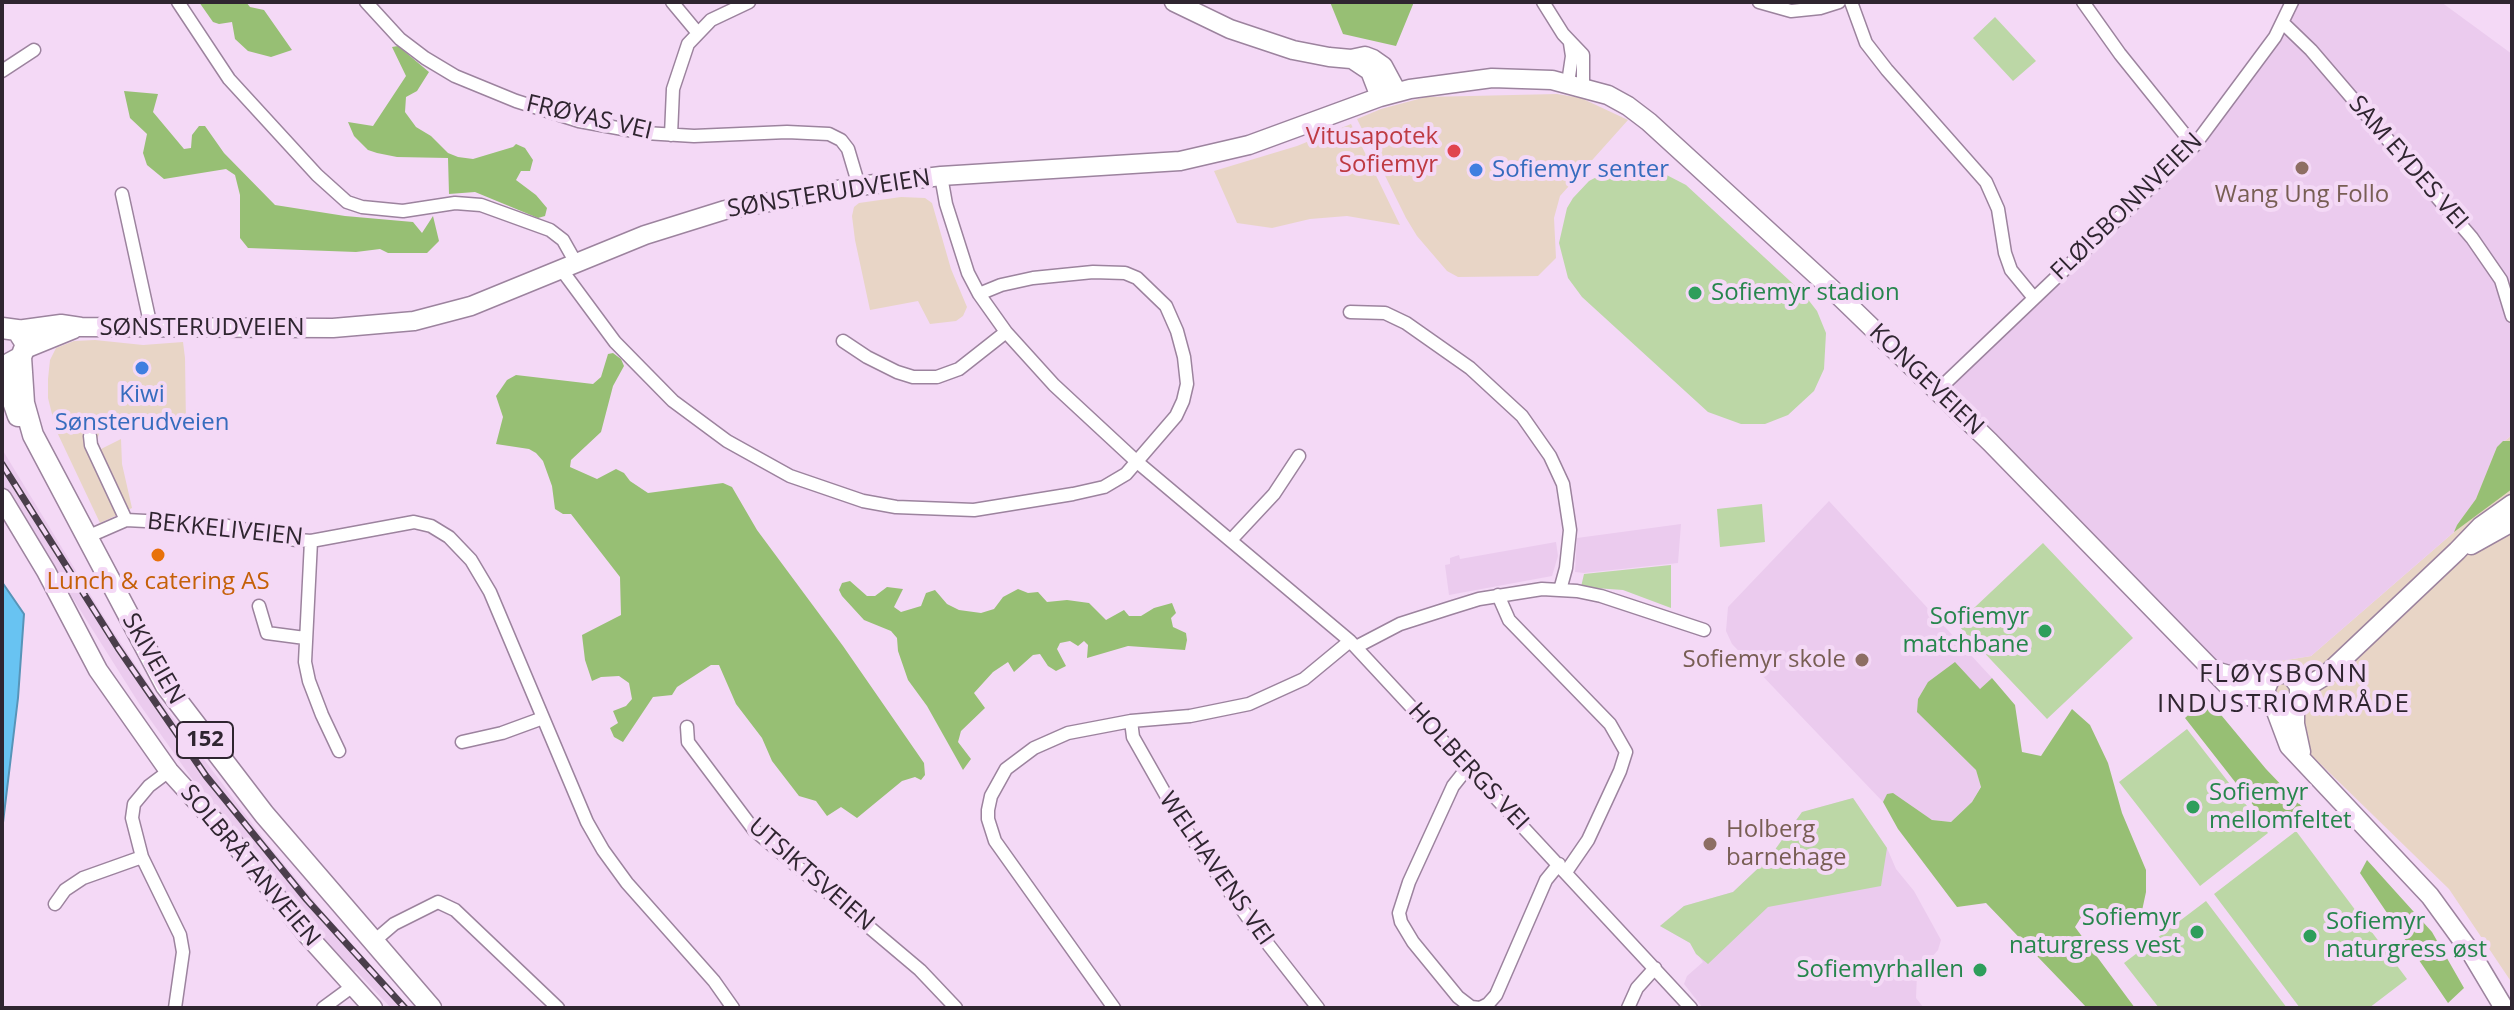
<!DOCTYPE html>
<html>
<head>
<meta charset="utf-8">
<style>
  body { margin:0 }
  #map { position:relative; width:2514px; height:1010px; overflow:hidden; background:#f4d9f6; font-family:"Open Sans",sans-serif }
  canvas { display:block }
  .frame { position:absolute; inset:0; border:4px solid #2f2530; pointer-events:none }
</style>
</head>
<body>
<div id="map">
<canvas width="2514" height="1010"></canvas>
<div class="frame"></div>
</div>
<script>
const ctx = document.querySelector('canvas').getContext('2d');
ctx.lineJoin = 'round';
function paint(path, color) { ctx.fillStyle = color; ctx.fill(path, 'evenodd'); }
const shape = rows => new Path2D(rows.map(r => 'M' + r).join(''));
function stroke(path, color, width, dash) { ctx.strokeStyle = color; ctx.lineWidth = width; ctx.lineCap = dash ? 'butt' : 'round'; ctx.setLineDash(dash || []); ctx.stroke(path); }
function write(font, color, halo, rows, align = 'center') {
  ctx.font = font + ' "Open Sans",sans-serif'; ctx.lineWidth = 8; ctx.setLineDash([]); ctx.textBaseline = 'middle'; ctx.strokeStyle = halo; ctx.fillStyle = color; for (const [text, x, y, turn = 0] of rows) {
    ctx.save(); ctx.translate(x, y); ctx.rotate((+turn || 0) * Math.PI / 180); ctx.textAlign = isNaN(turn) ? turn : align; if (halo) ctx.strokeText(text, 0, 0); ctx.fillText(text, 0, 0); ctx.restore();
  }
}
const commercial = shape([
  [1557,94,1581,98,1628,120,1560,196,1554,218,1556,258,1538,276,1458,277,1447,271,1417,236,1406,218,1357,119,1381,109,1426,97],
  [1351,124,1400,225,1347,216,1310,219,1272,228,1237,223,1214,171,1297,146],
  [901,197,925,198,932,203,951,269,967,307,963,316,956,321,930,324,918,301,870,310,855,240,852,216,854,207,859,203],
  [95,340,143,345,183,342,185,358,186,425,121,423,108,426,99,434,97,440,101,449,121,439,122,464,132,508,100,523,56,430,48,398,48,379,50,360,56,348,74,341],
  [2512,435,2512,983,2449,889,2224,670,2311,656,2454,532,2497,447]
]);
const built = shape([
  [2292,2,2441,2,2512,54,2512,435,2497,447,2476,499,2457,525,2454,532,2311,656,2224,670,1938,385,2194,146],
  [2,449,110,627,155,694,266,842,324,913,410,1008,391,1008,356,971,354,972,311,925,202,793,140,705,2,486],
  [1829,501,1992,678,1980,689,1918,712,1976,770,1981,786,1972,802,1951,822,1932,820,1887,794,1883,802,1732,644,1726,631,1728,607],
  [1681,524,1678,563,1584,573,1575,572,1577,538],
  [1556,542,1558,556,1552,576,1449,595,1445,565,1450,564,1450,558,1459,555,1460,559],
  [1853,798,1887,848,1896,869,1914,891,1941,940,1938,950,1917,974,1916,998,1924,1008,1703,1008,1684,984,1687,976,1703,962,1690,943,1660,926,1684,906,1733,892,1769,858,1802,812]
]);
const green = shape([
  [1995,17,2036,61,2013,81,1973,38],
  [1632,166,1655,169,1686,185,1803,293,1817,311,1826,333,1824,369,1814,391,1788,415,1765,424,1741,424,1708,412,1582,297,1568,278,1559,243,1567,208,1573,198,1589,181,1610,170],
  [1762,504,1765,542,1720,547,1717,509],
  [2043,543,2133,638,2047,719,1957,624],
  [1671,565,1671,608,1623,590,1581,587,1584,574],
  [2187,729,2268,833,2200,886,2119,782],
  [1853,798,1887,848,1881,886,1768,907,1708,964,1696,954,1690,943,1660,926,1684,906,1733,892,1769,858,1802,812],
  [2296,831,2407,979,2369,1008,2300,1008,2214,894],
  [2206,901,2287,1008,2159,1008,2124,963]
]);
const forest = shape([
  [199,2,246,2,250,7,264,10,292,50,271,57,248,51,235,39,232,22,219,24,213,22],
  [1330,2,1414,2,1396,46,1343,34],
  [398,46,429,72,417,91,406,97,405,112,416,127,431,136,448,153,458,157,473,159,513,147,516,144,525,148,533,160,530,171,521,171,516,180,536,195,547,208,545,216,538,218,475,192,449,194,448,158,397,157,377,153,368,150,354,136,348,122,373,126,406,76,392,47],
  [124,91,158,94,153,112,184,149,191,148,192,135,199,126,205,126,224,153,275,205,345,216,413,222,422,233,433,216,439,241,427,253,388,253,380,249,356,252,248,248,240,238,240,195,235,175,226,169,164,179,147,165,143,153,147,134,130,118],
  [613,353,621,359,624,366,613,386,601,432,571,460,570,467,597,479,616,469,624,473,630,481,648,493,723,483,732,487,757,530,843,646,924,763,925,775,921,780,915,777,902,781,857,818,841,807,827,816,816,801,799,796,772,761,762,738,736,704,719,665,711,665,677,687,672,695,653,697,623,742,614,737,610,728,618,723,613,711,626,706,632,699,629,683,619,676,601,677,592,681,585,660,582,635,621,615,620,577,571,514,563,514,555,509,552,486,543,461,536,453,529,449,496,444,503,417,496,396,507,380,516,375,593,384,601,377,608,354],
  [2503,441,2512,441,2512,489,2454,532,2457,525,2476,499,2497,447],
  [850,581,867,596,875,596,887,587,903,589,894,607,901,612,921,606,926,593,935,590,947,604,959,610,981,613,994,609,1003,597,1018,589,1028,593,1038,592,1047,602,1067,600,1089,603,1106,620,1124,610,1129,616,1141,616,1154,608,1172,603,1176,613,1171,618,1173,627,1186,633,1187,640,1185,650,1128,646,1087,658,1088,645,1084,641,1078,646,1070,641,1060,643,1057,649,1066,666,1056,671,1048,666,1040,654,1033,655,1014,672,1008,662,993,672,974,693,985,708,961,731,958,742,971,759,963,770,927,706,908,680,898,651,897,638,891,631,864,620,842,596,839,590,842,583],
  [1955,662,1980,689,1992,678,2015,705,2022,752,2041,756,2072,709,2090,725,2108,763,2122,813,2146,870,2146,892,2140,920,2119,922,2082,916,2075,927,2135,1008,2087,1008,1986,903,1957,907,1898,829,1883,802,1887,794,1893,793,1932,820,1951,822,1972,802,1981,787,1976,770,1917,712,1918,699,1928,682],
  [2207,698,2266,769,2310,815,2299,827,2257,810,2185,718],
  [2367,860,2432,932,2464,988,2448,1003,2360,873]
]);
const water = shape([
  [2,582,24,614,18,698,2,831,2,582]
]);
const street = shape([
  [178,2,229,79,317,175,347,202,362,207,403,211,455,203,481,205,550,230,563,240,576,263],
  [366,2,400,39,425,58,455,76,516,101,579,121,645,133,694,136,787,132,829,134,841,140,848,149,859,186],
  [672,2,697,32],
  [1543,2,1563,34,1583,55,1583,87],
  [1759,2,1791,11,1820,8,1839,2],
  [1851,2,1866,43,1887,70,1986,182,1998,209,2005,253,2011,270,2034,298],
  [2083,2,2120,54,2194,146],
  [2283,23,2311,50,2472,238,2501,280,2512,316],
  [2,71,34,50],
  [1568,83,1572,56,1570,43],
  [671,135,673,89,688,44,711,20,749,2],
  [941,176,946,204,968,273,979,294,1006,332,1054,385,1136,461,1350,641,1691,1008],
  [122,194,151,327],
  [561,269,615,342,673,401,727,441,790,476,863,501,896,507,974,510,1073,494,1104,487,1126,474,1176,416,1183,401,1187,384,1184,357,1177,331,1166,306,1137,278,1125,273,1093,272,1033,278,1001,285,979,294],
  [1350,312,1385,313,1406,323,1470,368,1522,416,1550,456,1563,484,1570,530,1566,568,1560,590],
  [843,341,867,357,897,372,913,377,937,377,959,369,1006,332],
  [1937,391,2194,146,2275,37,2292,2],
  [90,436,91,445,126,520],
  [87,537,126,520,224,525,286,539,311,541,414,522,431,526,449,537,471,560,490,592,587,822,603,850,627,883,714,981,733,1008],
  [1231,540,1274,494,1299,456],
  [311,541,305,662,309,681,322,715,339,751],
  [1498,595,1509,620,1610,724,1626,752,1620,771,1588,840,1566,872],
  [259,606,267,633,305,638],
  [1356,647,1400,624,1450,608,1479,599,1542,589,1577,591,1601,596,1704,630],
  [1131,721,1133,737,1184,827,1253,925,1318,1008],
  [687,727,688,742,754,830,920,970,956,1008],
  [462,742,502,733,543,718],
  [1468,767,1453,786,1409,882,1399,913,1401,922,1413,942,1458,997,1471,1007,1480,1008,1488,1004,1496,995,1546,880,1559,864],
  [169,771,149,786,134,804,132,818,142,857,180,935,183,952,175,1008],
  [55,904,65,890,83,878,142,857],
  [373,942,394,924,438,902,455,910,558,1008],
  [323,1008,353,986],
  [1114,1008,995,841,988,819,988,810,991,796,1006,769,1034,748,1068,733,1131,721,1190,716,1249,704,1304,679,1350,641],
  [1628,1008,1637,988,1655,968]
]);
const secondary = shape([
  [1174,2,1230,29,1293,50,1329,57,1351,59,1365,56,1373,59,1383,66,1397,92],
  [1352,59,1370,71,1380,97],
  [17,330,61,324,81,327,333,328,414,321,471,306,645,235,725,210,859,186,941,176,1180,161,1249,145,1380,97,1410,89,1492,78,1552,80,1608,95,1628,106,1649,122,1836,293,1990,442,2230,688,2247,696,2268,700],
  [25,349,74,329],
  [2,498,46,571,98,670,169,771,229,837,308,936,373,1008],
  [2471,545,2512,522],
  [2215,671,2243,679,2267,682],
  [2300,691,2326,675,2457,551,2481,526,2512,504],
  [2295,702,2280,707,2271,703,2265,691,2271,677,2277,674,2290,674,2299,686,2299,695,2295,702,2295,724,2301,752],
  [2274,706,2289,746,2430,896,2470,951,2504,1008]
]);
const primary = shape([
  [2,328,17,330,26,344,21,357,10,363],
  [21,357,24,403,33,435,166,686,264,814,431,1008],
  [2,370,18,416]
]);
const rail = shape([
  [2,464,118,648,206,776,307,900,405,1008]
]);
const markers = [
  [1454,151,8,"#e0444e"],
  [2302,168,8,"#8d6e63"],
  [1476,170,8,"#3f7fe0"],
  [1695,293,8,"#2e9e5b"],
  [142,368,8,"#3f7fe0"],
  [158,555,8,"#e8710a"],
  [2045,631,8,"#2e9e5b"],
  [1862,660,8,"#8d6e63"],
  [2193,807,8,"#2e9e5b"],
  [1710,844,8,"#8d6e63"],
  [2197,932,8,"#2e9e5b"],
  [2310,936,8,"#2e9e5b"],
  [1980,970,8,"#2e9e5b"]
];
const shields = [
  [205,740,56]
];
const shieldNames = [
  ["152",205,740]
];
const streetNames = [
  ["FRØYAS VEI",589,118,13],
  ["SAM EYDES VEI",2408,163,49],
  ["SØNSTERUDVEIEN",829,194,-9],
  ["FLØISBONNVEIEN",2127,207,-44],
  ["SØNSTERUDVEIEN",202,328],
  ["KONGEVEIEN",1926,380,44],
  ["BEKKELIVEIEN",225,530,6],
  ["SKIVEIEN",153,659,60],
  ["HOLBERGS VEI",1468,767,47],
  ["SOLBRÅTANVEIEN",250,866,50],
  ["WELHAVENS VEI",1216,869,55],
  ["UTSIKTSVEIEN",811,875,41]
];
const healthNames = [
  ["Vitusapotek",1438,137],
  ["Sofiemyr",1438,165]
];
const shopNames = [
  ["Sofiemyr senter",1492,170],
  ["Kiwi",142,395,"center"],
  ["Sønsterudveien",142,423,"center"]
];
const educationNames = [
  ["Wang Ung Follo",2302,195],
  ["Sofiemyr skole",1846,660,"right"],
  ["Holberg",1726,830,"left"],
  ["barnehage",1726,858,"left"]
];
const leisureNames = [
  ["Sofiemyr stadion",1711,293],
  ["Sofiemyr",2029,617,"right"],
  ["matchbane",2029,645,"right"],
  ["Sofiemyr",2209,793],
  ["mellomfeltet",2209,821],
  ["Sofiemyr",2181,918,"right"],
  ["naturgress vest",2181,946,"right"],
  ["Sofiemyr",2326,922],
  ["naturgress øst",2326,950],
  ["Sofiemyrhallen",1964,970,"right"]
];
const foodNames = [
  ["Lunch & catering AS",158,582]
];
const neighbourhoodNames = [
  ["FLØYSBONN",2284,675],
  ["INDUSTRIOMRÅDE",2284,705]
];
paint(commercial, '#e8d5c6');
paint(built, '#ebcbee');
paint(green, '#bcd7a6');
paint(forest, '#97bf74');
paint(water, '#68c3f2');
stroke(water, '#5794b8', 2);
stroke(street, '#9c839e', 15);
stroke(secondary, '#9c839e', 21);
stroke(primary, '#9c839e', 23);
stroke(street, '#fff', 12);
stroke(secondary, '#fff', 18);
stroke(primary, '#fff', 20);
stroke(rail, '#4a3e4b', 7);
stroke(rail, '#f4d9f6', 4, [12]);
for (const [x, y, r, color] of markers) { const dot = new Path2D(); dot.arc(x, y, r, 0, 2 * Math.PI); ctx.fillStyle = color; ctx.fill(dot); stroke(dot, '#f4d9f6', 3); }
for (const [x, y, w] of shields) { const box = new Path2D(); box.roundRect(x - w / 2, y - 18, w, 36, 6); ctx.fillStyle = '#f4d9f6'; ctx.fill(box); stroke(box, '#2f2530', 2); }
write('bold 22px', '#2f2530', null, shieldNames);
write('24px', '#2f2530', '#f4d9f6', streetNames);
write('24px', '#be3a42', '#f4d9f6', healthNames, 'right');
write('24px', '#366cbe', '#f4d9f6', shopNames, 'left');
write('24px', '#785e54', '#f4d9f6', educationNames);
write('24px', '#27864d', '#f4d9f6', leisureNames, 'left');
write('24px', '#c56008', '#f4d9f6', foodNames);
ctx.letterSpacing = '2px';
write('26px', '#2f2530', '#f4d9f6', neighbourhoodNames);
ctx.letterSpacing = '0px';
</script>
</body>
</html>
